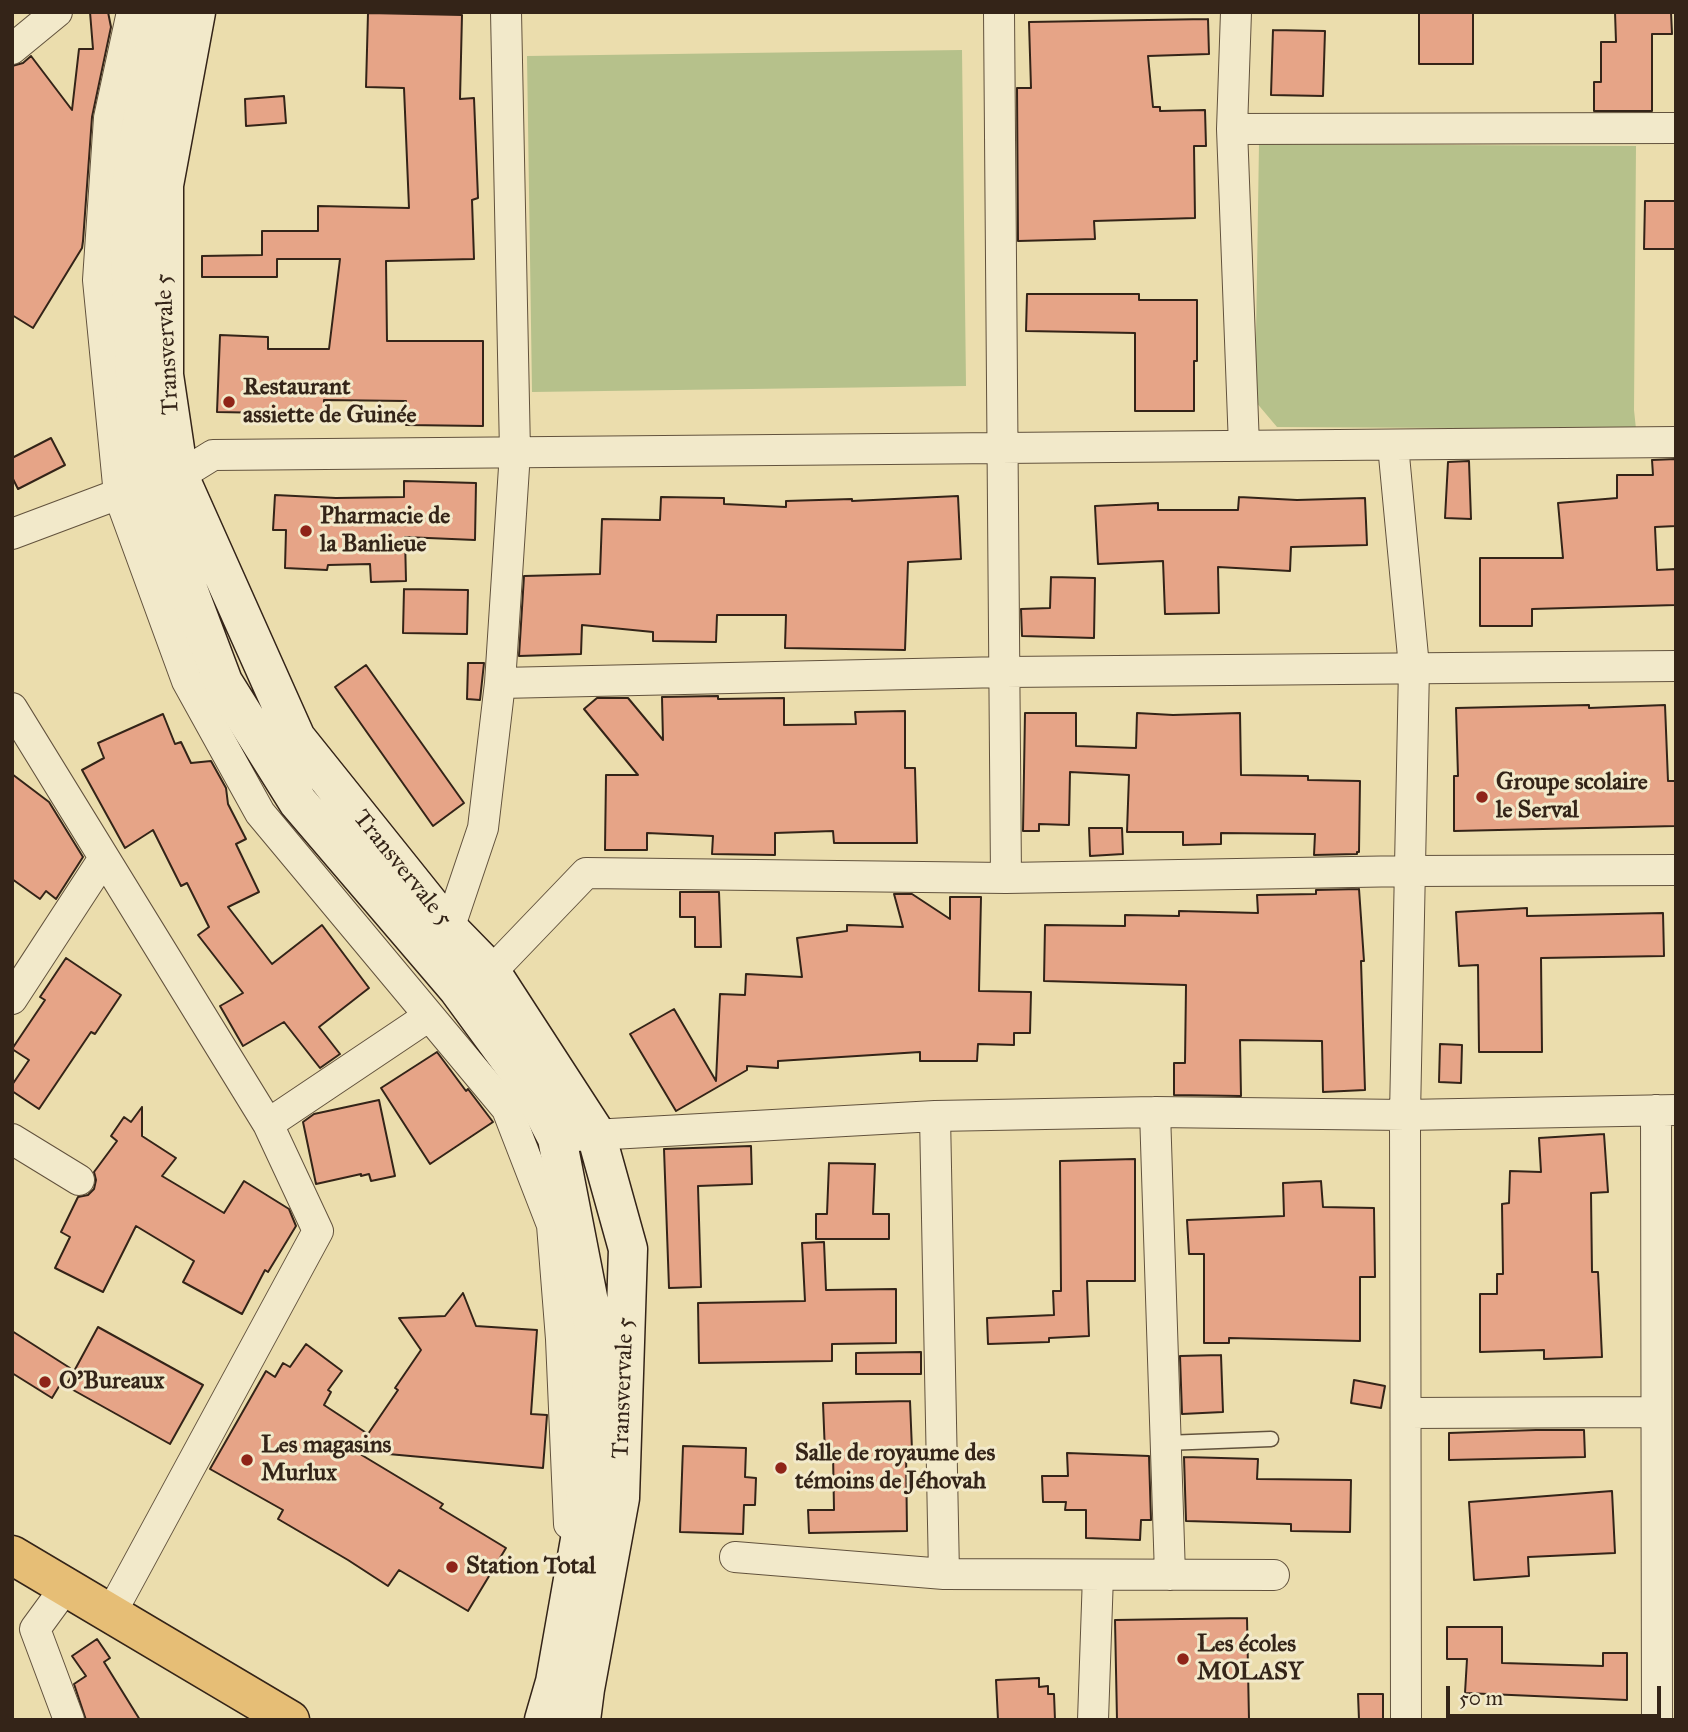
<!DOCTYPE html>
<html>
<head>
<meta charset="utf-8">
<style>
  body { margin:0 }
  #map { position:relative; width:1688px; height:1732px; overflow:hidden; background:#ebddad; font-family:"IM FELL Great Primer",serif }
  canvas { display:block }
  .frame { position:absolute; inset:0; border:14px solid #342418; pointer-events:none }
  .scale { position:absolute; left:1446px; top:1686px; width:215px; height:32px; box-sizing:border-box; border:4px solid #342418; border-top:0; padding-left:9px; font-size:21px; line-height:24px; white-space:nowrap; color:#342418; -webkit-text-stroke:5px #f2e9ca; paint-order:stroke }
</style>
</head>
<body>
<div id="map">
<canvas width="1688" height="1732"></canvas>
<div class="frame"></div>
<div class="scale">50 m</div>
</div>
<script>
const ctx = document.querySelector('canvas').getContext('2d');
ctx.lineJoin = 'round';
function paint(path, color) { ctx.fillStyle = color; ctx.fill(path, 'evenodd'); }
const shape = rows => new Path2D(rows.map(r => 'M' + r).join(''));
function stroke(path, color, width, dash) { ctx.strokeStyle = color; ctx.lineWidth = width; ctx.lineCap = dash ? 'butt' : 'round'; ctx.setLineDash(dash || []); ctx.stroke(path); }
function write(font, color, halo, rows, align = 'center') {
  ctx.font = font + ' "IM FELL Great Primer",serif'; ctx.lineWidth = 6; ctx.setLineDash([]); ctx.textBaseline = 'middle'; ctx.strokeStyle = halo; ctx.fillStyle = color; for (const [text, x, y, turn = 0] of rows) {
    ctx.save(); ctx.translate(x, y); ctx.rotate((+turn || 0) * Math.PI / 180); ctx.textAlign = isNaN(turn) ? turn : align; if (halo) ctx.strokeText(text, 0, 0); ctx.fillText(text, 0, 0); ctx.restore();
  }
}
const green = shape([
  [962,50,966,386,532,392,527,56],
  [1259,144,1636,146,1634,410,1636,429,1277,427,1255,401]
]);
const building = shape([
  [90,12,108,12,111,27,92,117,83,241,82,248,33,328,12,315,12,66,23,63,31,56,72,110,79,49,93,49,90,12],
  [1419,12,1473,12,1473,64,1419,64,1419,12],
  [1615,12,1671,12,1672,34,1652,34,1652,111,1594,111,1594,82,1601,82,1601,42,1616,42,1615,12],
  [368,13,462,15,460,99,474,98,478,198,472,200,474,259,386,261,387,341,483,341,483,426,406,425,406,401,324,400,324,414,217,412,220,335,268,337,268,349,329,349,340,259,277,259,277,277,202,277,202,256,262,255,262,231,318,231,318,206,409,208,404,88,366,87,368,13],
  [1208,19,1209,54,1148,56,1153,107,1160,107,1160,111,1205,110,1206,146,1194,146,1195,218,1094,221,1095,239,1018,241,1017,88,1031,88,1029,22,1208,19],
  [1273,30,1325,31,1323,96,1271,95,1273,30],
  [284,96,286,123,246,126,245,99,284,96],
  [1645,201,1676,201,1676,249,1644,249,1645,201],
  [1027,294,1139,294,1139,300,1197,300,1197,361,1194,361,1194,411,1135,411,1135,333,1026,331,1027,294],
  [51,438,65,465,18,489,12,477,12,458,51,438],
  [1676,459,1676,526,1655,527,1657,570,1676,569,1676,605,1532,609,1532,626,1480,626,1480,558,1563,558,1558,503,1617,498,1617,475,1653,475,1652,460,1676,459],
  [1469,461,1471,519,1445,518,1448,462,1469,461],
  [404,481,476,483,475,540,405,537,406,581,371,582,370,564,328,565,327,570,285,568,286,530,273,530,275,495,336,498,404,497,404,481],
  [958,496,961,559,908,562,905,650,785,648,786,615,717,615,716,642,653,641,653,632,582,625,581,654,519,656,524,576,600,574,602,519,660,520,661,497,724,498,724,504,786,507,786,501,852,499,852,501,958,496],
  [1239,497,1297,500,1365,498,1367,545,1291,547,1290,571,1218,567,1219,613,1165,614,1163,561,1098,564,1095,506,1158,503,1158,510,1238,510,1239,497],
  [1051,577,1095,578,1094,638,1022,636,1021,609,1050,608,1051,577],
  [404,589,468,590,467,634,403,633,404,589],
  [468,663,484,663,480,700,467,699,468,663],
  [366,665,464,803,433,826,335,687,366,665],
  [718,696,718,699,784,698,784,725,856,724,855,712,905,711,905,768,915,768,917,843,834,843,833,831,775,833,775,855,712,854,713,836,647,833,647,850,605,850,606,775,638,775,584,709,597,698,628,698,663,740,662,697,718,696],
  [1589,705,1589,708,1665,705,1668,781,1676,781,1676,826,1454,831,1454,776,1458,776,1456,708,1589,705],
  [1025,713,1076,713,1076,746,1136,748,1137,713,1173,715,1240,713,1241,775,1308,776,1308,780,1360,781,1359,852,1357,852,1357,854,1314,855,1315,834,1221,833,1221,844,1183,845,1183,832,1127,832,1129,775,1070,772,1069,825,1039,824,1039,831,1023,831,1025,713],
  [163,714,175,744,181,742,191,763,211,761,226,788,228,804,246,839,236,844,259,892,228,907,272,964,322,925,369,988,319,1027,340,1054,320,1068,284,1022,243,1046,220,1006,243,993,198,935,209,927,187,883,181,886,153,830,125,848,82,770,104,758,98,743,163,714],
  [12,774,49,802,83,857,56,899,46,891,40,899,12,879,12,774],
  [1089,828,1122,828,1123,854,1090,856,1089,828],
  [1359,889,1364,961,1361,961,1365,1090,1323,1092,1322,1041,1240,1040,1241,1096,1174,1095,1174,1063,1185,1063,1186,985,1044,981,1045,925,1125,926,1125,915,1179,916,1179,911,1258,913,1257,895,1316,894,1316,890,1359,889],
  [680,892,719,892,721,947,695,947,695,917,680,917,680,892],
  [894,894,912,894,950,919,950,897,981,897,979,991,1031,992,1030,1033,1014,1033,1014,1045,978,1044,977,1061,920,1061,920,1052,778,1061,778,1068,747,1066,747,1070,676,1111,630,1034,674,1009,716,1081,720,994,745,995,746,974,802,977,797,938,847,931,847,925,903,927,894,894],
  [1527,908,1527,916,1663,913,1664,956,1541,958,1542,1052,1479,1052,1478,965,1459,966,1456,912,1527,908],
  [66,958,121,995,95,1034,91,1032,39,1109,12,1091,12,1085,29,1060,12,1049,45,1000,40,997,66,958],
  [1440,1044,1462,1045,1461,1083,1439,1082,1440,1044],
  [437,1052,466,1091,468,1089,493,1122,430,1164,381,1088,437,1052],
  [379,1100,395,1176,371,1181,369,1174,361,1176,361,1174,316,1184,303,1122,314,1114,379,1100],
  [142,1107,142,1136,176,1158,162,1176,224,1213,244,1181,289,1209,296,1226,268,1272,265,1270,242,1314,183,1282,194,1261,136,1226,103,1292,55,1268,70,1237,61,1232,78,1197,88,1195,94,1189,96,1180,94,1172,117,1141,111,1136,124,1117,131,1122,142,1107],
  [1604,1134,1608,1192,1591,1193,1592,1272,1598,1272,1602,1357,1544,1359,1544,1350,1480,1352,1480,1294,1497,1294,1497,1274,1503,1274,1502,1204,1509,1203,1510,1171,1541,1172,1539,1138,1604,1134],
  [751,1146,752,1184,698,1186,701,1287,669,1288,664,1149,751,1146],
  [1135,1159,1135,1281,1087,1281,1089,1336,1049,1338,1049,1342,988,1344,987,1318,1054,1315,1053,1291,1061,1291,1060,1161,1135,1159],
  [829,1163,875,1164,873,1214,889,1214,889,1239,816,1239,816,1214,827,1214,829,1163],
  [1321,1181,1323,1207,1374,1208,1375,1277,1360,1277,1360,1341,1229,1338,1229,1343,1204,1343,1204,1254,1189,1254,1187,1220,1284,1216,1283,1183,1321,1181],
  [824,1242,826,1290,896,1289,896,1343,832,1344,832,1361,699,1363,698,1303,805,1301,802,1243,824,1242],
  [463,1293,476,1326,537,1330,531,1414,547,1415,543,1468,355,1451,443,1504,440,1508,506,1548,468,1611,399,1570,388,1586,348,1560,278,1519,283,1510,210,1469,266,1371,275,1377,283,1363,290,1367,306,1344,342,1371,328,1390,331,1392,324,1405,368,1434,398,1390,395,1388,421,1350,399,1318,445,1316,463,1293],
  [98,1327,203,1385,170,1444,66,1386,98,1327],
  [12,1331,70,1368,52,1398,12,1373,12,1331],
  [921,1352,921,1374,856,1374,856,1353,921,1352],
  [1221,1355,1223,1412,1182,1414,1180,1356,1221,1355],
  [1354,1380,1385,1386,1381,1408,1351,1403,1354,1380],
  [910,1401,912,1450,906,1450,907,1531,809,1533,808,1510,834,1510,833,1452,825,1453,823,1403,910,1401],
  [1536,1430,1584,1430,1585,1457,1449,1460,1449,1433,1536,1430],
  [683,1446,746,1448,745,1477,756,1478,755,1505,744,1505,743,1534,680,1532,683,1446],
  [1067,1453,1149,1456,1151,1520,1141,1520,1140,1540,1086,1538,1086,1510,1065,1510,1066,1502,1043,1502,1042,1476,1068,1476,1067,1453],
  [1184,1457,1258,1459,1257,1479,1351,1480,1350,1532,1291,1531,1291,1524,1186,1521,1184,1457],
  [1612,1491,1615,1553,1528,1557,1529,1576,1474,1580,1469,1502,1612,1491],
  [1247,1618,1249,1720,1117,1720,1115,1620,1247,1618],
  [1447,1627,1502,1627,1502,1663,1603,1666,1603,1653,1627,1653,1627,1700,1465,1693,1467,1659,1447,1659,1447,1627],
  [97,1639,110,1658,104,1662,140,1720,86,1720,74,1684,86,1676,72,1656,97,1639],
  [1039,1678,1039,1687,1048,1686,1048,1694,1054,1694,1055,1720,998,1720,996,1680,1039,1678],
  [1358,1694,1383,1694,1383,1720,1359,1720,1358,1694]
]);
const lane = shape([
  [1165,1443,1271,1439]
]);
const street = shape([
  [132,12,109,118,98,280,119,495,187,681,260,813,507,1109,552,1225,561,1339,569,1524],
  [999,12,1006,878],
  [1236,12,1232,129,1244,446],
  [12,49,57,12],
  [1232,129,1676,128],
  [1393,445,1414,667,1405,1115,1406,1720],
  [12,534,148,483,179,476,213,455,1676,442],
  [500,683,1005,672,1676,666],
  [12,708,268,1124,318,1231,110,1615],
  [449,929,483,828,500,683,515,452,506,12],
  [491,972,586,873,1006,878,1410,871,1676,870],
  [12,999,104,858],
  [1656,1110,1657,1720],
  [1155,1112,1170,1575],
  [935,1116,944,1574],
  [268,1124,429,1016],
  [575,1136,935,1116,1155,1112,1405,1115,1676,1110],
  [12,1139,79,1180],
  [1406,1413,1656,1412],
  [735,1557,944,1574,1274,1575],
  [65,1588,35,1629,69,1720],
  [1093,1720,1098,1575]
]);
const secondary = shape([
  [161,12,128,202,136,399,148,483,223,682,298,802,458,989,532,1090,557,1138,594,1328,585,1511,555,1682,544,1720],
  [196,12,164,185,164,375,179,476,296,738,449,929,491,972,596,1134,628,1249,620,1498,585,1689,581,1720]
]);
const primary = shape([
  [12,1555,290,1720]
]);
const markers = [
  [229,402,7,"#8f2418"],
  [306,531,7,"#8f2418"],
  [1482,797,7,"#8f2418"],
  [45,1382,7,"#8f2418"],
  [247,1460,7,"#8f2418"],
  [781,1468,7,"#8f2418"],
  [452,1567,7,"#8f2418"],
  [1183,1659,7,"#8f2418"]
];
const streetNames = [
  ["Transvervale 5",168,344,-93],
  ["Transvervale 5",402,869,51],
  ["Transvervale 5",624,1388,-88]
];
const poiNames = [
  ["Restaurant",243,388],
  ["assiette de Guinée",243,416],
  ["Pharmacie de",320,517],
  ["la Banlieue",320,545],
  ["Groupe scolaire",1496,783],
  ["le Serval",1496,811],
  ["O'Bureaux",59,1382],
  ["Les magasins",261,1446],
  ["Murlux",261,1474],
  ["Salle de royaume des",795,1454],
  ["témoins de Jéhovah",795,1482],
  ["Station Total",466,1567],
  ["Les écoles",1197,1645],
  ["MOLASY",1197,1673]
];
paint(green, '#b6c18b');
paint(building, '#e6a487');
stroke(building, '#342418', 2);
stroke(lane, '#62523d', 17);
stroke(street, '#62523d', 32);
stroke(secondary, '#342418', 41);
stroke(primary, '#342418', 41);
stroke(lane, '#f2e9ca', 14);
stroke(street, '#f2e9ca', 30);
stroke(secondary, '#f2e9ca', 38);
stroke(primary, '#e6be76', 38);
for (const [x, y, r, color] of markers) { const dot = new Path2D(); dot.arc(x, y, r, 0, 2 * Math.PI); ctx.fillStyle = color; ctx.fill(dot); stroke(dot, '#f2e9ca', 2.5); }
write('24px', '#342418', '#f2e9ca', streetNames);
write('bold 24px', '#342418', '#f2e9ca', poiNames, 'left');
</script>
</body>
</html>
